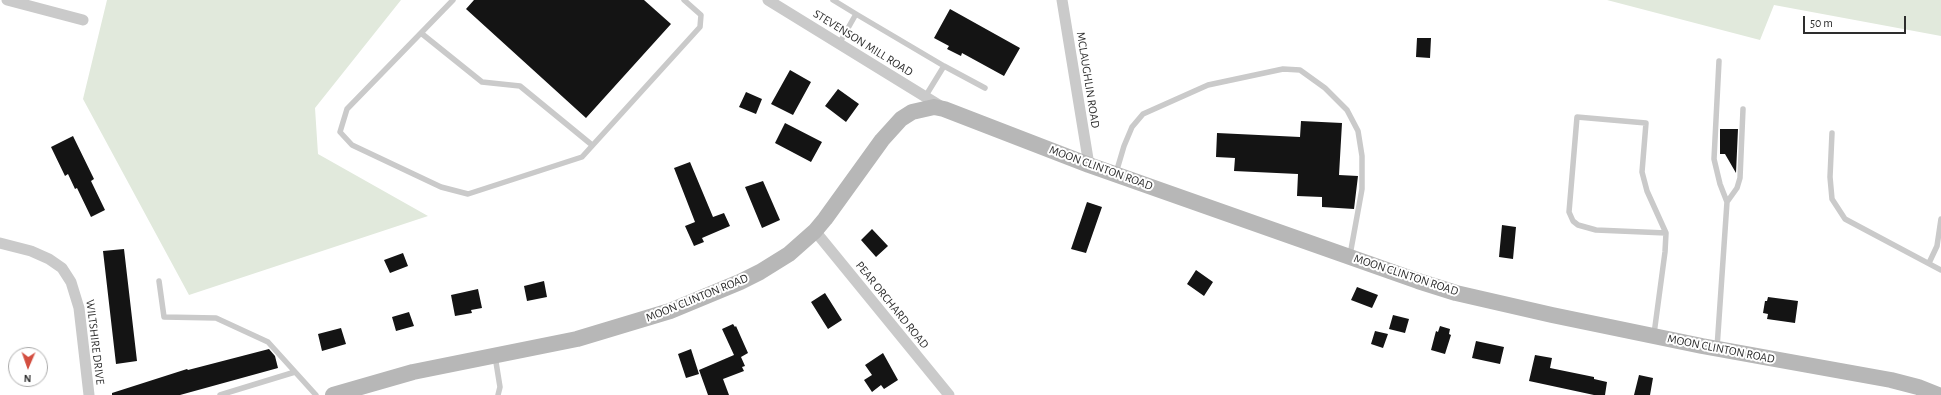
<!DOCTYPE html>
<html>
<head>
<meta charset="utf-8">
<style>
  body { margin:0 }
  #map { position:relative; width:1941px; height:395px; overflow:hidden; background:#fff; font-family:"Alegreya Sans",sans-serif }
  canvas { display:block }
  .north { position:absolute; left:8px; top:347px; width:40px; height:40px; box-sizing:border-box; background:#fff; border:1px solid #ababab; border-radius:50%; rotate:182deg; font-size:11px; font-weight:700; line-height:16px; text-align:center; color:#2d2d2d }
  .north::after { content:''; display:block; margin:auto; width:14px; height:18px; background:#d34e40; clip-path:polygon(50% 0,100% 100%,50% 72%,0 100%) }
  .scale { position:absolute; left:1803px; top:16px; width:103px; height:18px; box-sizing:border-box; border:2px solid #2d2d2d; border-top:0; padding-left:5px; font-size:12px; line-height:14px; white-space:nowrap; color:#2d2d2d; -webkit-text-stroke:3px #fff; paint-order:stroke }
</style>
</head>
<body>
<div id="map">
<canvas width="1941" height="395"></canvas>
<div class="north">N</div>
<div class="scale">50 m</div>
</div>
<script>
const ctx = document.querySelector('canvas').getContext('2d');
ctx.lineJoin = 'round';
function paint(path, color) { ctx.fillStyle = color; ctx.fill(path, 'evenodd'); }
const shape = rows => new Path2D(rows.map(r => 'M' + r).join(''));
function stroke(path, color, width, dash) { ctx.strokeStyle = color; ctx.lineWidth = width; ctx.lineCap = dash ? 'butt' : 'round'; ctx.setLineDash(dash || []); ctx.stroke(path); }
function write(font, color, halo, rows, align = 'center') {
  ctx.font = font + ' "Alegreya Sans",sans-serif'; ctx.lineWidth = 4; ctx.setLineDash([]); ctx.textBaseline = 'middle'; ctx.strokeStyle = halo; ctx.fillStyle = color; for (const [text, x, y, turn = 0] of rows) {
    ctx.save(); ctx.translate(x, y); ctx.rotate((+turn || 0) * Math.PI / 180); ctx.textAlign = isNaN(turn) ? turn : align; if (halo) ctx.strokeText(text, 0, 0); ctx.fillText(text, 0, 0); ctx.restore();
  }
}
const green = shape([
  [107,0,401,0,315,108,318,154,428,216,189,295,83,99],
  [1607,0,1941,0,1941,36,1774,5,1760,40]
]);
const building = shape([
  [474,0,644,0,671,24,586,118,466,9],
  [950,9,1020,48,1004,76,962,53,961,56,947,49,949,46,934,38],
  [1417,38,1431,38,1430,58,1416,57],
  [790,70,811,82,793,115,771,104],
  [838,89,859,104,846,122,825,106],
  [746,92,762,99,756,114,739,107],
  [1301,121,1342,123,1339,175,1358,176,1354,209,1322,207,1322,197,1297,196,1298,174,1234,171,1235,158,1216,157,1217,133,1300,137],
  [785,123,822,142,811,162,775,143],
  [1720,129,1738,129,1736,173,1725,154,1720,154],
  [73,136,94,179,91,181,105,210,91,217,77,188,75,189,68,174,65,176,51,147],
  [690,162,713,217,724,213,730,226,702,238,704,242,694,246,685,226,695,222,674,168],
  [763,181,780,220,762,228,745,187],
  [1087,202,1102,207,1086,253,1071,249],
  [1502,225,1516,227,1513,259,1499,257],
  [872,229,888,246,876,257,861,240],
  [124,249,137,361,116,364,103,251],
  [403,253,408,266,390,273,384,260],
  [1196,270,1213,282,1204,296,1187,284],
  [544,281,547,297,527,301,524,286],
  [1357,287,1378,295,1372,308,1351,300],
  [478,289,482,308,471,310,472,313,455,316,451,295],
  [825,293,842,320,828,329,811,302],
  [1768,297,1798,301,1795,323,1767,319,1768,314,1763,313,1765,301,1767,301],
  [409,312,414,326,396,331,392,317],
  [1393,315,1409,319,1405,333,1389,329],
  [733,324,735,327,736,326,748,353,741,357,745,366,742,367,744,371,723,379,729,395,708,395,699,370,734,355,722,329],
  [1440,326,1450,329,1449,334,1451,335,1445,354,1431,350,1436,331,1438,332],
  [341,328,346,344,322,351,318,334],
  [1375,331,1388,334,1383,348,1371,344],
  [1476,341,1504,347,1500,364,1472,358],
  [269,349,275,356,278,368,180,395,112,395,112,393,187,369,188,370],
  [691,349,699,374,686,378,678,354],
  [883,353,898,380,884,389,881,385,872,392,864,380,872,375,865,365],
  [1535,355,1552,358,1550,368,1594,377,1594,379,1607,382,1605,395,1594,395,1529,381],
  [1639,375,1653,378,1650,395,1634,395]
]);
const lane = shape([
  [453,0,347,109,340,132,352,145,441,187,468,194,582,157,700,27,701,15,684,0],
  [833,0,856,14],
  [421,33,482,82,520,86,592,145],
  [839,44,856,14,944,66],
  [925,97,944,66,985,88],
  [1832,133,1830,177,1832,199,1845,219,1941,270],
  [1116,173,1124,146,1132,127,1143,114,1208,85,1283,69,1300,70,1325,88,1347,110,1358,131,1362,156,1362,189,1350,255],
  [1727,202,1737,188,1740,178,1743,109],
  [1929,263,1937,246,1941,219],
  [159,281,164,317,216,318,268,342,316,395],
  [1654,334,1665,252,1666,233,1647,191,1642,172,1646,123,1577,117,1569,212,1573,221,1578,225,1596,230,1666,233],
  [1717,348,1727,202,1720,184,1714,159,1719,61],
  [495,356,500,387,498,395],
  [220,395,295,372]
]);
const street = shape([
  [7,0,83,20],
  [768,0,942,107],
  [1062,0,1089,165],
  [815,231,949,395],
  [0,243,31,251,49,259,62,268,71,282,79,308,89,395]
]);
const secondary = shape([
  [333,395,413,372,577,339,670,311,740,282,760,272,789,254,815,231,825,219,882,140,901,119,912,112,934,107,944,109,1089,165,1418,281,1456,293,1552,315,1702,346,1891,380,1918,387,1938,395]
]);
const streetNames = [
  ["STEVENSON MILL ROAD",863,43,32],
  ["MCLAUGHLIN ROAD",1088,80,81],
  ["MOON CLINTON ROAD",1101,168,20],
  ["MOON CLINTON ROAD",1406,275,18],
  ["MOON CLINTON ROAD",697,298,-22],
  ["PEAR ORCHARD ROAD",892,305,51],
  ["WILTSHIRE DRIVE",95,342,83],
  ["MOON CLINTON ROAD",1721,349,11]
];
paint(green, '#e1e9dc');
paint(building, '#141414');
stroke(lane, '#cacaca', 5.5);
stroke(street, '#cacaca', 11);
stroke(secondary, '#b7b7b7', 16);
write('12px', '#2d2d2d', '#fff', streetNames);
</script>
</body>
</html>
